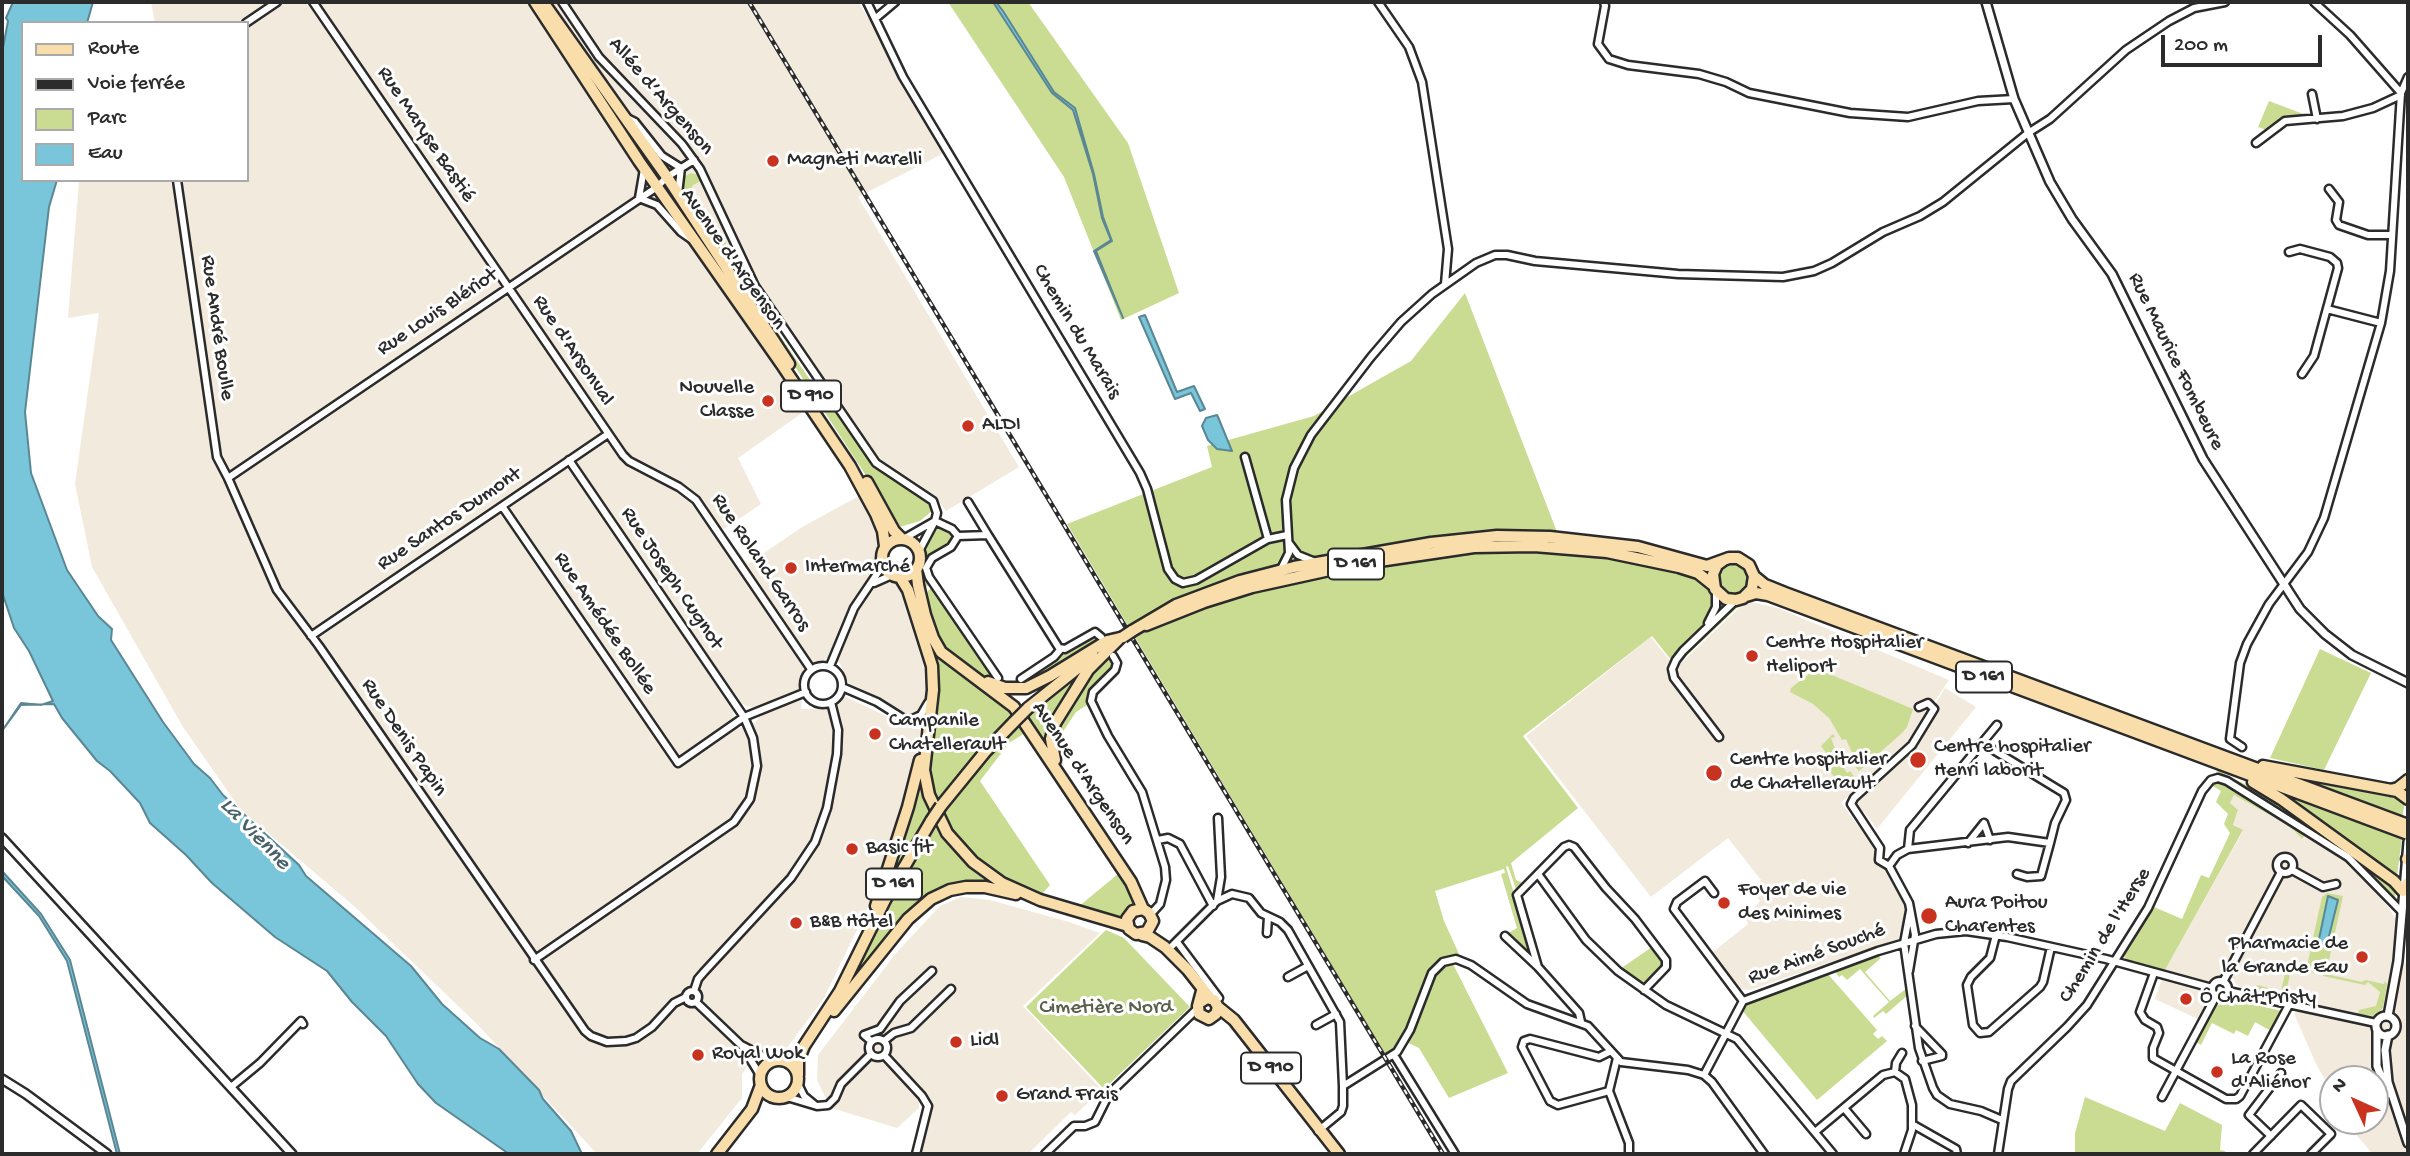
<!DOCTYPE html>
<html>
<head>
<meta charset="utf-8">
<style>
  body { margin:0 }
  #map { position:relative; width:2410px; height:1156px; overflow:hidden; background:#fff; font-family:"Gochi Hand",sans-serif }
  canvas { display:block }
  .frame { position:absolute; inset:0; border:4px solid #2b2b2b; pointer-events:none }
  .legend { position:absolute; left:21px; top:21px; width:228px; height:161px; box-sizing:border-box; background:#fff; border:2px solid #aaa; margin:0; padding:9px 12px; list-style:none; font-size:21px; color:#2b2b2b }
  .legend li { display:flex; align-items:center; gap:14px; height:35px }
  .legend b { width:35px; border:2px solid #aaa }
  .north { position:absolute; left:2319px; top:1065px; width:70px; height:70px; box-sizing:border-box; background:#fff; border:2px solid #aaa; border-radius:50%; rotate:315deg; font-size:19px; font-weight:700; line-height:28px; text-align:center; color:#2b2b2b }
  .north::after { content:''; display:block; margin:auto; width:24px; height:32px; background:#c8321e; clip-path:polygon(50% 0,100% 100%,50% 72%,0 100%) }
  .scale { position:absolute; left:2161px; top:35px; width:161px; height:32px; box-sizing:border-box; border:4px solid #2b2b2b; border-top:0; padding-left:9px; font-size:21px; line-height:24px; white-space:nowrap; color:#2b2b2b; -webkit-text-stroke:5px #fff; paint-order:stroke }
</style>
</head>
<body>
<div id="map">
<canvas width="2410" height="1156"></canvas>
<div class="frame"></div>
<ul class="legend">
<li><b style="height:9px;background:#f9deab"></b>Route</li>
<li><b style="height:9px;background:#2b2b2b"></b>Voie ferrée</li>
<li><b style="height:19px;background:#c9dc91"></b>Parc</li>
<li><b style="height:19px;background:#79c5d9"></b>Eau</li>
</ul>
<div class="north">N</div>
<div class="scale">200 m</div>
</div>
<script>
const ctx = document.querySelector('canvas').getContext('2d');
ctx.lineJoin = 'round';
function paint(path, color) { ctx.fillStyle = color; ctx.fill(path, 'evenodd'); }
const shape = rows => new Path2D(rows.map(r => 'M' + r).join(''));
function stroke(path, color, width, dash) { ctx.strokeStyle = color; ctx.lineWidth = width; ctx.lineCap = dash ? 'butt' : 'round'; ctx.setLineDash(dash || []); ctx.stroke(path); }
function write(font, color, halo, rows, align = 'center') {
  ctx.font = font + ' "Gochi Hand",sans-serif'; ctx.lineWidth = 6; ctx.setLineDash([]); ctx.textBaseline = 'middle'; ctx.strokeStyle = halo; ctx.fillStyle = color; for (const [text, x, y, turn = 0] of rows) {
    ctx.save(); ctx.translate(x, y); ctx.rotate((+turn || 0) * Math.PI / 180); ctx.textAlign = isNaN(turn) ? turn : align; if (halo) ctx.strokeText(text, 0, 0); ctx.fillText(text, 0, 0); ctx.restore();
  }
}
const built = shape([
  [151,2,858,2,877,32,944,153,858,197,1019,467,946,511,934,495,879,461,765,292,735,310,805,411,738,458,761,504,724,529,720,527,748,564,802,527,861,495,874,517,880,539,874,555,876,563,889,582,898,584,924,667,926,699,922,709,909,716,874,696,850,686,840,663,829,657,805,670,800,689,754,708,742,704,691,630,682,635,733,711,734,718,739,728,756,722,760,715,802,700,801,709,826,709,844,696,907,726,921,730,904,804,877,888,824,998,787,1048,758,1050,742,1074,742,1098,697,1154,597,1154,477,1024,355,907,240,809,183,727,92,567,75,484,99,313,68,318,79,180,247,180,247,23,155,23],
  [1751,602,1778,608,1949,680,1906,744,1841,803,1869,840,1907,909,1898,939,1750,990,1741,989,1713,952,1748,924,1745,918,1760,901,1751,890,1761,880,1728,838,1651,897,1526,736,1651,637,1671,662,1679,665,1739,608],
  [1945,688,1976,707,1877,829,1864,812,1860,814,1853,805,1855,800,1889,773,1915,747,1929,724,1934,706],
  [2234,795,2306,833,2352,864,2389,908,2396,920,2393,962,2403,964,2408,962,2408,1144,2405,1147,2408,1154,2373,1154,2357,1136,2350,1121,2375,1121,2375,1111,2388,1108,2375,1089,2375,1079,2333,1079,2333,1093,2316,1064,2295,1016,2295,1002,2242,989,2235,983,2234,979,2223,976,2211,981,2208,992,2211,998,2200,1020,2155,999,2165,970,2243,831,2233,825,2238,811,2230,803],
  [961,897,990,900,1069,922,1100,933,1023,1006,1102,1090,1075,1115,1071,1112,1028,1154,919,1154,930,1106,925,1095,919,1100,919,1108,897,1128,835,1109,826,1099,817,1080,818,1055,897,952,940,906]
]);
const green = shape([
  [948,2,1028,2,1128,143,1179,293,1121,320,1064,177],
  [2269,101,2306,115,2305,116,2284,118,2275,123,2269,131,2258,127],
  [691,173,699,175,703,180,693,185,690,191,700,212,704,211,718,241,724,239,745,284,825,402,829,400,875,468,929,502,932,511,920,521,896,528,874,488,699,219,682,188,683,177],
  [1465,293,1557,532,1612,555,1688,574,1703,582,1722,603,1739,606,1678,664,1672,661,1652,636,1523,736,1578,808,1511,863,1516,880,1523,883,1516,889,1508,866,1506,867,1534,959,1505,935,1517,928,1501,874,1505,873,1504,869,1435,891,1444,921,1459,954,1453,964,1508,1073,1449,1098,1419,1048,1402,1040,1387,1057,1067,524,1212,467,1207,446,1314,416,1411,361],
  [939,527,947,528,953,538,951,545,931,556,925,563,924,566,930,583,922,591,920,571,924,559,924,545],
  '1717 579a16 16 0 1 1 32 0a16 16 0 1 1-32 0Z',
  [932,587,991,675,1011,684,1026,679,1093,636,1101,641,1050,673,1018,686,989,679,960,663,940,643,924,595],
  [930,645,951,668,999,697,1014,712,1013,717,989,739,962,771,938,804,931,794,927,750],
  [2320,649,2371,673,2324,770,2270,758],
  [1108,654,1112,661,1111,667,1090,689,1087,696,1087,705,1076,712,1058,739,1057,751,1064,766,1055,753,1053,734,1087,674],
  [1097,657,1079,680,1048,749,1026,716],
  [1820,670,1913,709,1907,727,1902,733,1859,771,1853,764,1856,762,1846,739,1842,740,1829,718,1813,704,1790,692,1791,688,1813,671],
  [1018,723,1025,733,1009,743,980,781,1050,885,1042,894,1078,907,1118,874,1130,891,1135,902,1121,919,1060,903,1008,883,958,845,941,812,964,782],
  [1833,734,1835,737,1831,738,1839,760,1847,773,1850,771,1855,778,1846,787,1842,787,1826,766,1826,764,1829,767,1834,763,1821,746],
  [2217,770,2272,798,2388,880,2396,890,2395,901,2393,901,2351,857,2251,792,2216,774],
  [2269,770,2395,793,2405,802,2402,818],
  [922,773,933,809,899,868,893,866,918,775],
  [2215,781,2221,781,2345,858,2352,864,2351,867,2333,852,2305,834,2302,839,2290,826,2234,795,2230,803,2238,810,2233,825,2243,830,2165,970,2127,960,2123,955,2154,907,2182,919,2201,875,2209,878,2230,833,2224,824,2228,814,2216,802,2221,791,2211,785],
  [2255,781,2402,838,2397,876,2394,876],
  [938,819,945,833,1002,885,938,892,849,987,847,986,889,901],
  [2327,893,2343,896,2326,974,2362,982,2365,980,2384,984,2385,981,2387,984,2383,1008,2374,1016,2358,1014,2359,1010,2376,1006,2380,992,2368,982,2365,985,2323,976,2323,973,2306,972,2306,968,2297,966,2296,970,2291,969,2285,997,2254,990,2257,985,2281,991,2288,962,2307,966,2322,897],
  [1106,930,1124,938,1190,1007,1104,1089,1026,1007],
  [1652,947,1664,963,1645,984,1642,984,1620,969],
  [1878,956,1881,958,1865,972,1890,1001,1907,988,1909,994,1886,1014,1883,1011,1874,1018,1873,1016,1889,1002,1860,969,1847,980,1842,975,1839,977,1836,973,1837,969],
  [1827,973,1877,1030,1873,1034,1878,1039,1882,1036,1887,1041,1817,1100,1741,1009,1755,999],
  [2233,1000,2282,1011,2271,1031,2255,1022,2248,1036,2236,1030,2234,1034,2212,1023,2201,1045,2196,1042,2215,1006],
  [2085,1097,2165,1131,2180,1103,2222,1125,2220,1150,2225,1151,2225,1154,2075,1154,2075,1133]
]);
const water = shape([
  [13,2,93,2,87,23,23,23,23,180,57,180,49,207,25,412,31,473,67,570,98,616,112,629,111,640,163,722,194,764,210,778,223,795,299,865,306,876,411,966,442,1004,480,1038,499,1049,539,1090,543,1099,571,1131,582,1154,509,1154,436,1103,418,1084,386,1036,352,1002,327,971,275,937,212,883,186,855,150,823,140,803,110,771,97,761,62,718,54,704,21,705,2,731,21,703,41,705,53,701,29,651,14,628,2,592,2,53,8,21,6,18,13,2],
  [993,2,996,2,1003,11,1054,92,1075,108,1094,174,1103,217,1112,241,1096,251,1123,318,1094,251,1111,240,1102,218,1093,174,1073,110,1052,93,993,2],
  [1145,315,1177,392,1194,386,1205,409,1200,411,1191,393,1175,399,1139,317,1145,315],
  [1217,415,1218,417,1232,451,1217,449,1208,440,1202,426,1206,418,1217,415],
  [2,871,41,914,70,960,120,1154,117,1154,67,961,39,916,2,876,2,871],
  [2328,896,2338,900,2326,948,2318,944,2328,896]
]);
const minor = shape([
  [313,2,623,455,629,461,679,487,696,500,811,669],
  [562,2,599,57,682,144,700,169,755,286,876,463,933,501,937,513,935,521,919,551],
  [867,2,903,77,1140,473,1147,489,1168,569,1175,579,1183,583,1196,580,1268,539,1287,535],
  [1378,2,1409,47,1422,82,1448,249,1445,284],
  [1604,2,1605,6,1598,44,1609,59,1628,65,1699,74,1726,82,1749,93,1850,113,1908,117,1978,101,2014,99],
  [2314,2,2350,35,2401,93],
  [876,18,895,2],
  [246,23,277,2],
  [2312,94,2317,119],
  [627,118,635,122,662,156,681,168],
  [2256,143,2285,121,2343,116,2373,108,2401,95],
  [177,180,217,457,228,478,277,590,319,646,585,1031,591,1036,607,1042,626,1041,636,1038,652,1027,674,1003,686,997],
  [2329,189,2339,202,2336,220,2339,225,2368,235,2392,235],
  [678,194,681,168],
  [639,198,657,205,681,232,691,239],
  [639,198,644,169],
  [2289,252,2300,249,2330,257,2337,263,2338,268,2314,356,2302,374],
  [2327,309,2381,323],
  [1245,457,1268,539],
  [228,478,657,187,667,177,694,160],
  [968,502,988,535],
  [502,506,678,763,744,717,806,692],
  [935,521,952,529,958,536,988,535,1059,648,1065,649,1095,632,1101,637],
  [958,536,951,547,932,558,926,568,929,577,998,678],
  [905,538,933,522],
  [1289,543,1298,555,1313,561],
  [1281,569,1289,553,1286,500,1294,468,1311,435,1371,357,1401,322,1432,294,1476,263,1495,255,1507,255,1535,261,1678,274,1783,277,1814,271,1832,263,1883,232,1920,216,1943,202,2028,133,2050,119,2126,50,2169,21,2194,8,2225,2],
  [874,583,892,575],
  [1708,623,1716,607,1716,592],
  [311,636,608,434],
  [1113,656,1117,663,1115,670,1093,692,1091,701,1108,736,1142,792,1165,867,1166,880,1160,904,1150,915],
  '804 685a19 19 0 1 1 38 0a19 19 0 1 1-38 0Z',
  [830,666,854,608,883,565],
  [1021,679,1054,657,1060,650],
  [842,687,877,702,904,719,913,719,921,715,928,703],
  [1719,737,1674,678,1672,669,1676,660,1683,651,1735,601],
  [2242,747,2230,739,2240,663,2247,644,2269,604,2308,552,2324,518,2381,323,2390,271,2401,93,2408,77],
  [1158,840,1168,838,1180,844,1213,906],
  [1968,843,1984,823,1990,840],
  [1908,849,2008,837,2050,843,2055,823,2066,800,2064,793,1982,743],
  '2277 865a8 8 0 1 1 16 0a8 8 0 1 1-16 0Z',
  [1889,866,1897,855,1908,849,1910,830,1997,725],
  [2292,870,2323,887,2336,884],
  [1538,874,1586,940,1618,971,1666,1005,1737,1039,1833,1154],
  [2017,874,2027,877,2041,876,2050,843],
  [1714,893,1705,881,1677,902,1674,909,1743,1001],
  [1217,901,1232,894,1249,898,1261,913,1280,922,1288,930,1340,1022,1343,1086],
  [1910,911,1904,943,1919,1048,1933,1088,1937,1095,1950,1104,1981,1111,2002,1120],
  [1267,933,1268,917],
  [1996,935,1990,958,1971,977,1967,985,1973,1025,1980,1033,1989,1032,2040,987,2043,982,2051,947],
  [1505,936,1538,967],
  [1177,942,1219,998],
  [1168,950,1217,901,1221,877,1218,818],
  [534,960,734,822,750,799,757,766,753,738,744,717,569,460],
  [1909,971,1915,935,1909,903,1889,866,1879,860,1880,848,1851,804,1854,798,1912,745,1934,709,1928,703,1919,707],
  [2154,973,2140,1012,2145,1020,2157,1027,2159,1033,2153,1048,2153,1058,2226,1099,2236,1099,2240,1096,2289,1005],
  [1288,977,1308,966],
  '2212 989a8 8 0 1 1 16 0a8 8 0 1 1-16 0Z',
  [2223,982,2281,872],
  [694,991,698,979,704,972,791,878,815,842,827,808,837,754,838,730,831,702],
  [2228,991,2376,1023],
  '686 997a6 6 0 1 1 12 0a6 6 0 1 1-12 0Z',
  [696,1002,741,1045,772,1061],
  [1581,1022,1579,1013,1538,967,1517,895,1564,847,1569,845,1574,847,1606,888,1635,919,1666,960,1666,967,1644,990],
  [1316,1025,1336,1014],
  [1915,1026,1942,1054,1942,1056,1922,1061],
  '869 1048a9 9 0 1 1 18 0a9 9 0 1 1-18 0Z',
  [871,1041,864,1035,880,1029,900,1001,932,971],
  [884,1041,894,1033,911,1028,951,989],
  [744,1049,760,1075],
  [1611,1051,1599,1057,1530,1039,1524,1041,1522,1047,1550,1101,1558,1105,1609,1091,1629,1143,1629,1154],
  [884,1055,922,1096,928,1106,916,1154],
  [1394,1055,1455,1154],
  [1895,1072,1896,1063,1902,1053],
  [1704,1075,1743,1001,1878,951,1936,934,1966,931,2007,937,2106,959,2212,988],
  [798,1084,804,1096,815,1105],
  [231,1087,260,1063,301,1021,303,1024],
  [1609,1091,1617,1058],
  [787,1097,817,1106,828,1105,835,1098,841,1084,871,1054],
  [2162,1097,2216,996],
  [1844,1108,1866,1134],
  [1912,1124,1956,1149,1957,1154],
  [1318,1131,1341,1112,1343,1106,1343,1086,1397,1052,1410,1030,1432,973,1443,962,1456,959,1471,965,1527,1004,1588,1026,1621,1062,1688,1070,1704,1075,1712,1082,1764,1154],
  [1815,1132,1883,1075,1895,1072,1905,1079,1912,1105,1912,1130,1904,1154],
  [2271,1136,2249,1115,2281,1073],
  [1045,1154,1074,1126,1085,1126,1095,1122,1109,1094,1198,1008],
  [1998,1154,2008,1089,2011,1081,2067,1027,2087,1005,2148,908,2202,791,2211,780,2218,778,2227,781,2348,857,2402,912],
  [2253,1154,2301,1105,2331,1134,2311,1154]
]);
const tertiary = shape([
  [1986,2,2014,99,2050,182,2072,219,2112,274,2203,459,2300,609,2325,634,2352,655,2408,683],
  [2,838,292,1154],
  [2388,1016,2398,961,2408,842],
  '2376 1026a10 10 0 1 1 20 0a10 10 0 1 1-20 0Z',
  [2377,1030,2377,1066,2388,1094],
  [2388,1035,2385,1050,2388,1082,2408,1143],
  [2,1079,26,1094,107,1154]
]);
const primary = shape([
  [535,2,639,161,782,365,850,466,876,514,883,531,885,546],
  [543,2,667,177,789,364],
  [867,482,894,531,901,538],
  '882 558a19 19 0 1 1 38 0a19 19 0 1 1-38 0Z',
  [916,569,918,585,925,615,933,638,941,652,1014,707,1131,882,1143,909,1149,913,1153,921,1147,932,1136,934,1129,929,1127,919,1133,911,1143,909],
  [1754,576,1765,585,1785,593,2408,825],
  [900,577,908,590,932,666,933,690,924,770,929,795,947,833,973,862,1002,883,1040,900,1128,926],
  [1746,596,1756,593,1768,595,2408,834],
  [1146,625,1204,602,1252,587,1352,565,1474,547,1534,546,1607,552,1679,567,1698,573,1713,585],
  [1132,631,1176,605,1240,581,1294,567,1431,543,1497,536,1550,537,1638,547,1707,566,1729,558,1738,558,1749,565,1754,576,1752,589,1743,598,1736,600,1726,599,1715,589,1713,574,1717,565,1724,560],
  [988,682,1005,688,1026,688,1050,676,1107,641,1120,638],
  [1028,708,1093,656],
  [1055,760,1051,739,1055,723,1088,670,1120,638],
  [2263,766,2397,791,2408,799],
  [2253,782,2281,799,2394,881,2403,891,2408,883],
  [2391,790,2398,788,2408,780],
  [941,806,985,752,1014,722],
  [2407,859,2408,860],
  [876,906,908,807,920,760],
  [1142,935,1150,937,1165,947,1188,970,1210,998],
  [1199,1003,1207,998,1214,1000,1218,1007,1216,1014,1209,1019,1199,1014,1198,1006,1202,991],
  [1218,1007,1234,1020,1339,1154],
  [834,1011,908,919,931,899,950,890,966,887,985,887,1016,894],
  '760 1079a19 19 0 1 1 38 0a19 19 0 1 1-38 0Z',
  [798,1075,798,1061,804,1046,840,991,885,900,931,821],
  [717,1154,752,1109,761,1085]
]);
const rail = shape([
  [749,2,1443,1154]
]);
const primaryBridge = shape([
  [1123,637,1132,631],
  [1014,722,1028,708],
  [931,821,941,806]
]);
const markers = [
  [773,161,7,"#c8321e"],
  [768,401,7,"#c8321e"],
  [968,426,7,"#c8321e"],
  [791,568,7,"#c8321e"],
  [1752,656,7,"#c8321e"],
  [875,734,7,"#c8321e"],
  [1918,760,9,"#c8321e"],
  [1714,773,9,"#c8321e"],
  [852,849,7,"#c8321e"],
  [1724,903,7,"#c8321e"],
  [1929,916,9,"#c8321e"],
  [796,923,7,"#c8321e"],
  [2362,957,7,"#c8321e"],
  [2186,999,7,"#c8321e"],
  [956,1042,7,"#c8321e"],
  [698,1055,7,"#c8321e"],
  [2217,1072,7,"#c8321e"],
  [1002,1096,7,"#c8321e"]
];
const shields = [
  [811,396,60],
  [1356,564,56],
  [1984,677,56],
  [894,884,56],
  [1271,1068,60]
];
const shieldNames = [
  ["D 910",811,396],
  ["D 161",1356,564],
  ["D 161",1984,677],
  ["D 161",894,884],
  ["D 910",1271,1068]
];
const streetNames = [
  ["Allée d’Argenson",660,97,49],
  ["Rue Maryse Bastié",425,135,56],
  ["Avenue d'Argenson",732,260,55],
  ["Rue Louis Blériot",438,313,-34],
  ["Rue André Boulle",216,328,82],
  ["Chemin du Marais",1076,332,59],
  ["Rue d'Arsonval",572,351,56],
  ["Rue Maurice Fombeure",2175,362,64],
  ["Rue Santos Dumont",450,520,-34],
  ["Rue Roland Garros",760,563,56],
  ["Rue Joseph Cugnot",671,579,56],
  ["Rue Amédée Bollée",604,624,56],
  ["Rue Denis Papin",403,738,56],
  ["Avenue d'Argenson",1082,774,56],
  ["Chemin de l'Herse",2106,936,-58],
  ["Rue Aimé Souché",1817,955,-20]
];
const poiNames = [
  ["Magneti Marelli",787,161],
  ["Nouvelle",754,389,"right"],
  ["Classe",754,413,"right"],
  ["ALDI",982,426],
  ["Intermarché",805,568],
  ["Centre Hospitalier",1766,644],
  ["Heliport",1766,668],
  ["Campanile",889,722],
  ["Chatellerault",889,746],
  ["Centre hospitalier",1934,748],
  ["Henri laborit",1934,772],
  ["Centre hospitalier",1730,761],
  ["de Chatellerault",1730,785],
  ["Basic fit",866,849],
  ["Foyer de vie",1738,891],
  ["des Minimes",1738,915],
  ["Aura Poitou",1945,904],
  ["Charentes",1945,928],
  ["B&B Hôtel",810,923],
  ["Pharmacie de",2348,945,"right"],
  ["la Grande Eau",2348,969,"right"],
  ["Ô Chât'Pristy",2200,999],
  ["Lidl",970,1042],
  ["Royal Wok",712,1055],
  ["La Rose",2231,1060],
  ["d'Aliénor",2231,1084],
  ["Grand Frais",1016,1096]
];
const parkNames = [
  ["Cimetière Nord",1106,1009]
];
const waterNames = [
  ["La Vienne",254,835,46]
];
paint(built, '#f2eadc');
paint(green, '#c9dc91');
paint(water, '#79c5d9');
stroke(water, '#5a8793', 2);
stroke(minor, '#2b2b2b', 11);
stroke(tertiary, '#2b2b2b', 12);
stroke(primary, '#2b2b2b', 15);
stroke(minor, '#fff', 6);
stroke(tertiary, '#fff', 7);
stroke(primary, '#f9deab', 10);
stroke(rail, '#2b2b2b', 4.5);
stroke(rail, '#fff', 2, [5]);
stroke(primaryBridge, '#2b2b2b', 15, []);
stroke(primaryBridge, '#f9deab', 10);
for (const [x, y, r, color] of markers) { const dot = new Path2D(); dot.arc(x, y, r, 0, 2 * Math.PI); ctx.fillStyle = color; ctx.fill(dot); stroke(dot, '#fff', 2.5); }
for (const [x, y, w] of shields) { const box = new Path2D(); box.roundRect(x - w / 2, y - 15.5, w, 31, 5); ctx.fillStyle = '#fff'; ctx.fill(box); stroke(box, '#2b2b2b', 2); }
write('bold 19px', '#2b2b2b', null, shieldNames);
write('21px', '#2b2b2b', '#fff', streetNames);
write('21px', '#2b2b2b', '#fff', poiNames, 'left');
write('21px', '#5a604a', '#fff', parkNames);
write('italic 23px', '#466168', '#fff', waterNames);
</script>
</body>
</html>
